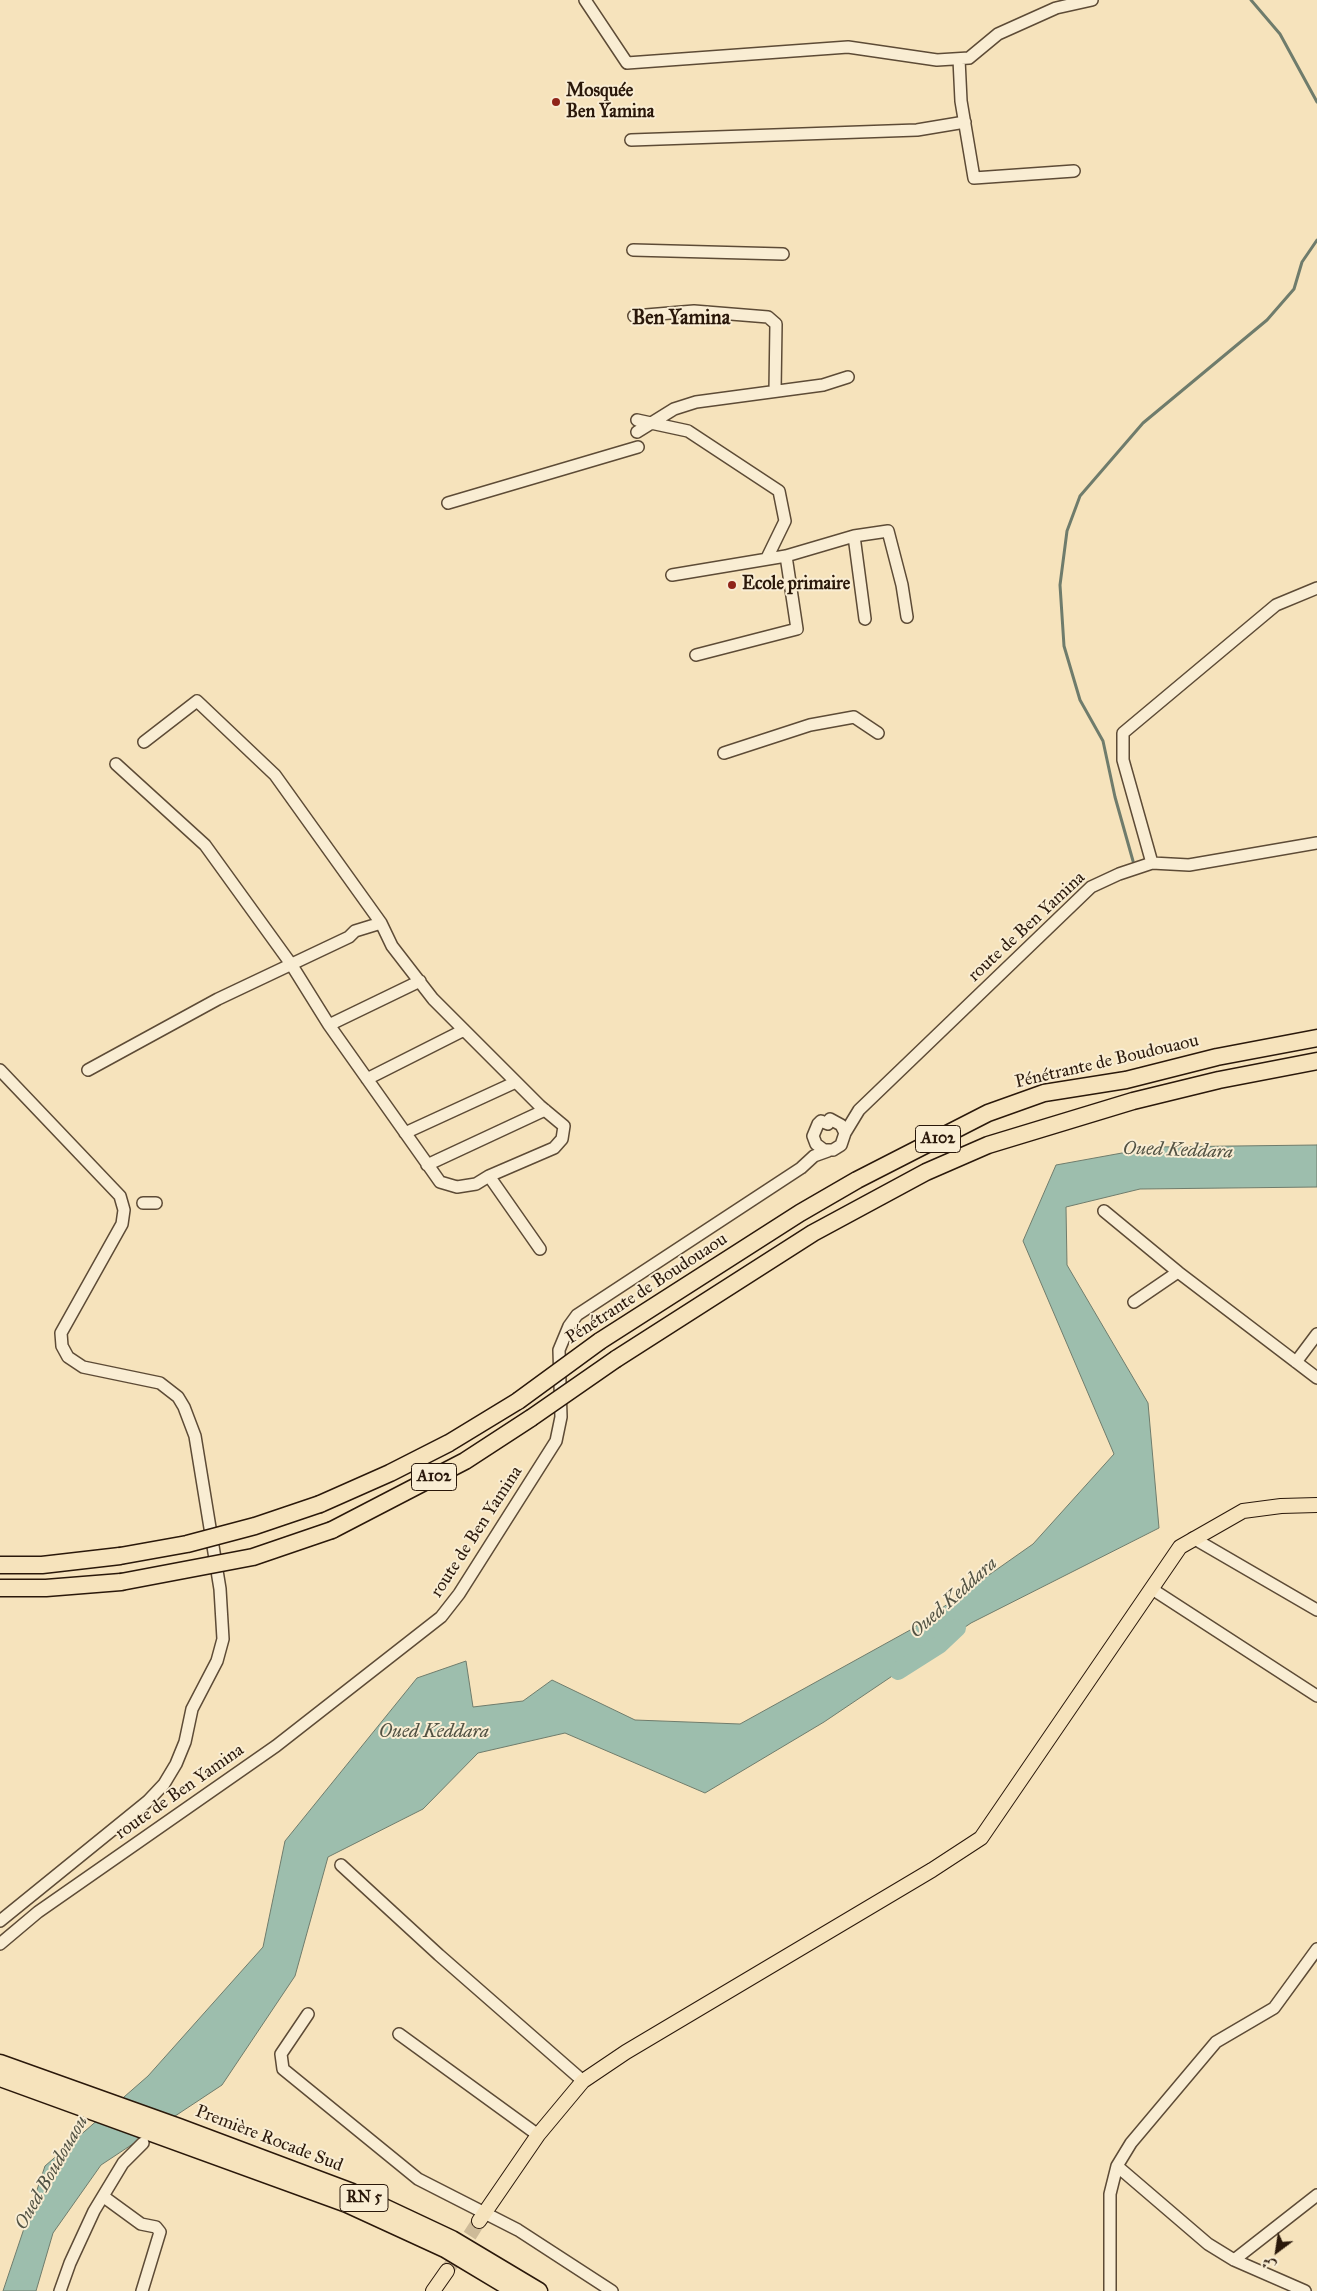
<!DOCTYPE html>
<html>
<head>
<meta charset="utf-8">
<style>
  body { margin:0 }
  #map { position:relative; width:1317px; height:2291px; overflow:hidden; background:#f6e3bc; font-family:"IM FELL Great Primer",Amiri,serif }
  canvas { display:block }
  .north { position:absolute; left:1252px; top:2226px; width:50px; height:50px; -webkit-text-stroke:4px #f9edd3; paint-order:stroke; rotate:211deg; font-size:14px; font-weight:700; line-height:20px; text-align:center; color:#2a180a }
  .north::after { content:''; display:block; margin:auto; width:18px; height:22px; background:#2a180a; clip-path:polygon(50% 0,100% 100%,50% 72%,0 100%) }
</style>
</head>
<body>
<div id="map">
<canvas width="1317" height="2291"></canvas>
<div class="north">ش</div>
</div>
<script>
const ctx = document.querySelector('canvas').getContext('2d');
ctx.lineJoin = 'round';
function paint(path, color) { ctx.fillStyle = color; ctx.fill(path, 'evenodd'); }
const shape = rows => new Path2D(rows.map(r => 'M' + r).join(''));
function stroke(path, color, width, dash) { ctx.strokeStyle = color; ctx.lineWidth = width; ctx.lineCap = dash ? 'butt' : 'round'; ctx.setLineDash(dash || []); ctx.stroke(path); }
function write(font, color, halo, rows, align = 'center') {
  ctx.font = font + ' "IM FELL Great Primer",serif'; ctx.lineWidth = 4; ctx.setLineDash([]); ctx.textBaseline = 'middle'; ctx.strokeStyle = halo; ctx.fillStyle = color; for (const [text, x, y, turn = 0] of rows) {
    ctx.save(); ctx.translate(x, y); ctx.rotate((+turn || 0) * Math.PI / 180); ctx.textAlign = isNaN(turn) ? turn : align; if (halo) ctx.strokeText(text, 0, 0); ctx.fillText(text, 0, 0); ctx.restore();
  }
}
const water = shape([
  [1317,1145,1317,1187,1140,1189,1066,1207,1067,1265,1148,1403,1159,1528,971,1623,824,1722,705,1793,565,1733,478,1753,423,1809,328,1857,295,1976,222,2085,101,2165,53,2233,36,2291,3,2291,45,2166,148,2076,263,1947,285,1841,417,1678,466,1661,473,1707,523,1701,552,1680,635,1720,740,1724,912,1629,1033,1544,1114,1454,1023,1241,1056,1165,1155,1147,1317,1145]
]);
const stream = shape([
  [1251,0,1280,34,1317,102],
  [1133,861,1115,797,1103,741,1080,700,1064,646,1060,585,1067,531,1080,496,1143,423,1267,320,1294,289,1302,262,1317,240]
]);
const river = shape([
  [898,1671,939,1645,957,1628]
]);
const majorTunnel = shape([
  [447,2271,479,2221]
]);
const minor = shape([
  [585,0,627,63,848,47,937,60,969,58,998,34,1056,8,1092,0],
  [959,59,961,101,974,178,1074,171],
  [631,140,917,130,965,122],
  [633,250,783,254],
  [634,316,694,311,768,317,776,324,775,391],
  [637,420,688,431,779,491,785,521,767,558],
  [637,432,674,409,696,402,823,385,848,377],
  [448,503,638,447],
  [854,536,865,619],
  [672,575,786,556,854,536,888,531,902,585,907,617],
  [696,655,797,629,786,556],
  [144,742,197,701,275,775,381,923,392,946,433,999,540,1106,564,1126,562,1139,554,1148,489,1176,540,1249],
  [724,753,810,725,854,717,878,733],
  [116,764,205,845,291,964,329,1025],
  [1152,863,1123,760,1123,733,1276,605,1317,588],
  [420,981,329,1025,440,1182,457,1187,476,1184,489,1176],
  [0,1070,120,1196,124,1210,122,1224,61,1333,62,1346,68,1357,83,1367,160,1383,178,1397,184,1407,195,1436,220,1589,223,1639,217,1661,192,1709,185,1742,176,1764,164,1784,148,1801,0,1921],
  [88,1070,218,999,349,937,355,931,381,923],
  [367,1079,464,1030],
  [405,1133,516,1082],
  [845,1133,841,1125,830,1119,828,1124,821,1121,818,1124,813,1136,816,1144,824,1150,833,1150,841,1145,845,1133,859,1110,1091,887,1119,874,1152,863,1189,865,1317,843],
  [427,1165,545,1110],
  [143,1203,156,1203],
  [1104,1211,1178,1272],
  [1134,1302,1178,1272,1317,1378],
  [1296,1362,1317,1334],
  [1193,1538,1317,1610],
  [1152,1589,1317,1696],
  [341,1865,439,1955,583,2081],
  [0,1944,38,1912,276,1746,441,1617,459,1594,556,1441,561,1417,559,1350,569,1326,577,1315,801,1168,814,1156,828,1151],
  [308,2014,281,2054,283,2069,418,2179,518,2230,612,2291],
  [399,2034,538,2135],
  [1117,2166,1208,2244,1234,2260,1305,2291],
  [104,2197,141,2224,156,2227,160,2232,142,2291],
  [1234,2260,1317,2195],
  [60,2291,70,2263,94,2211,123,2163,143,2143],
  [1110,2291,1110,2194,1117,2166,1131,2143,1216,2042,1274,2008,1317,1949]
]);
const major = shape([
  [479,2221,538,2135,583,2081,626,2052,932,1870,981,1838,1180,1547,1243,1511,1281,1506,1317,1505],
  [433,2291,447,2271]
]);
const highway = shape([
  [600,1341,800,1213,857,1180,988,1113,1044,1093,1126,1080,1217,1057,1317,1038],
  [616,1359,813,1233,926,1172,988,1145,1133,1101,1219,1080,1317,1061],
  [320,1504,390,1473,449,1443,518,1401],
  [332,1530,465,1461,531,1418],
  [0,1565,42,1565,120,1556],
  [0,1588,46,1588,121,1582],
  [0,2063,179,2127,352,2192,452,2239,539,2291],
  [0,2078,347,2204,445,2249,515,2291]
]);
const highwayBridge = shape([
  [518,1401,600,1341],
  [531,1418,616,1359],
  [120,1556,187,1544,255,1526,320,1504],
  [121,1582,253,1557,332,1530]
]);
const markers = [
  [556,102,5,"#8f2418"],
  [732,585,5,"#8f2418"]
];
const shields = [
  [938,1139,45],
  [434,1477,45],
  [364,2198,48]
];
const shieldNames = [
  ["A102",938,1139],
  ["A102",434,1477],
  ["RN 5",364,2198]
];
const poiNames = [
  ["Mosquée",566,92],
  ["Ben Yamina",566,113],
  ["Ecole primaire",742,585]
];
const streetNames = [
  ["route de Ben Yamina",1027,927,-43],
  ["Pénétrante de Boudouaou",1107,1062,-13],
  ["Pénétrante de Boudouaou",647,1289,-33],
  ["route de Ben Yamina",477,1532,-57],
  ["route de Ben Yamina",180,1792,-35],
  ["Première Rocade Sud",269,2139,21]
];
const waterNames = [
  ["Oued Keddara",1178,1151,2],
  ["Oued Keddara",954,1598,-42],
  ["Oued Keddara",434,1732],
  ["Oued Boudouaou",52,2173,-60]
];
const quarterNames = [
  ["Ben Yamina",681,319]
];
paint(water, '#9dbead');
stroke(water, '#6f7c6c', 1);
stroke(stream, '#6f7c6c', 3);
stroke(river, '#9dbead', 18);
stroke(majorTunnel, '#cdba98', 14, [14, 7]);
stroke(minor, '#5d4b36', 14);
stroke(major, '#2a180a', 16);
stroke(highway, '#2a180a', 19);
stroke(minor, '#f9edd3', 11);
stroke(major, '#f6e3bc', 14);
stroke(highway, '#f6e3bc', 16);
stroke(highwayBridge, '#2a180a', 19, []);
stroke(highwayBridge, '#f6e3bc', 16);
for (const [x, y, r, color] of markers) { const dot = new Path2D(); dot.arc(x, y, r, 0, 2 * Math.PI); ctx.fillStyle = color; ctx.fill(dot); stroke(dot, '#f9edd3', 2); }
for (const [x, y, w] of shields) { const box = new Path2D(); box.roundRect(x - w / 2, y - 13.5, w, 27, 4); ctx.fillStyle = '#f9edd3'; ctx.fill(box); stroke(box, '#2a180a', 1); }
write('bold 16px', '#2a180a', null, shieldNames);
write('bold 18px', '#2a180a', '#f9edd3', poiNames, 'left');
write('18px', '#2a180a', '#f9edd3', streetNames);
write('italic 19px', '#525243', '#f9edd3', waterNames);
write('bold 20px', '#2a180a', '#f9edd3', quarterNames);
</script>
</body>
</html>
